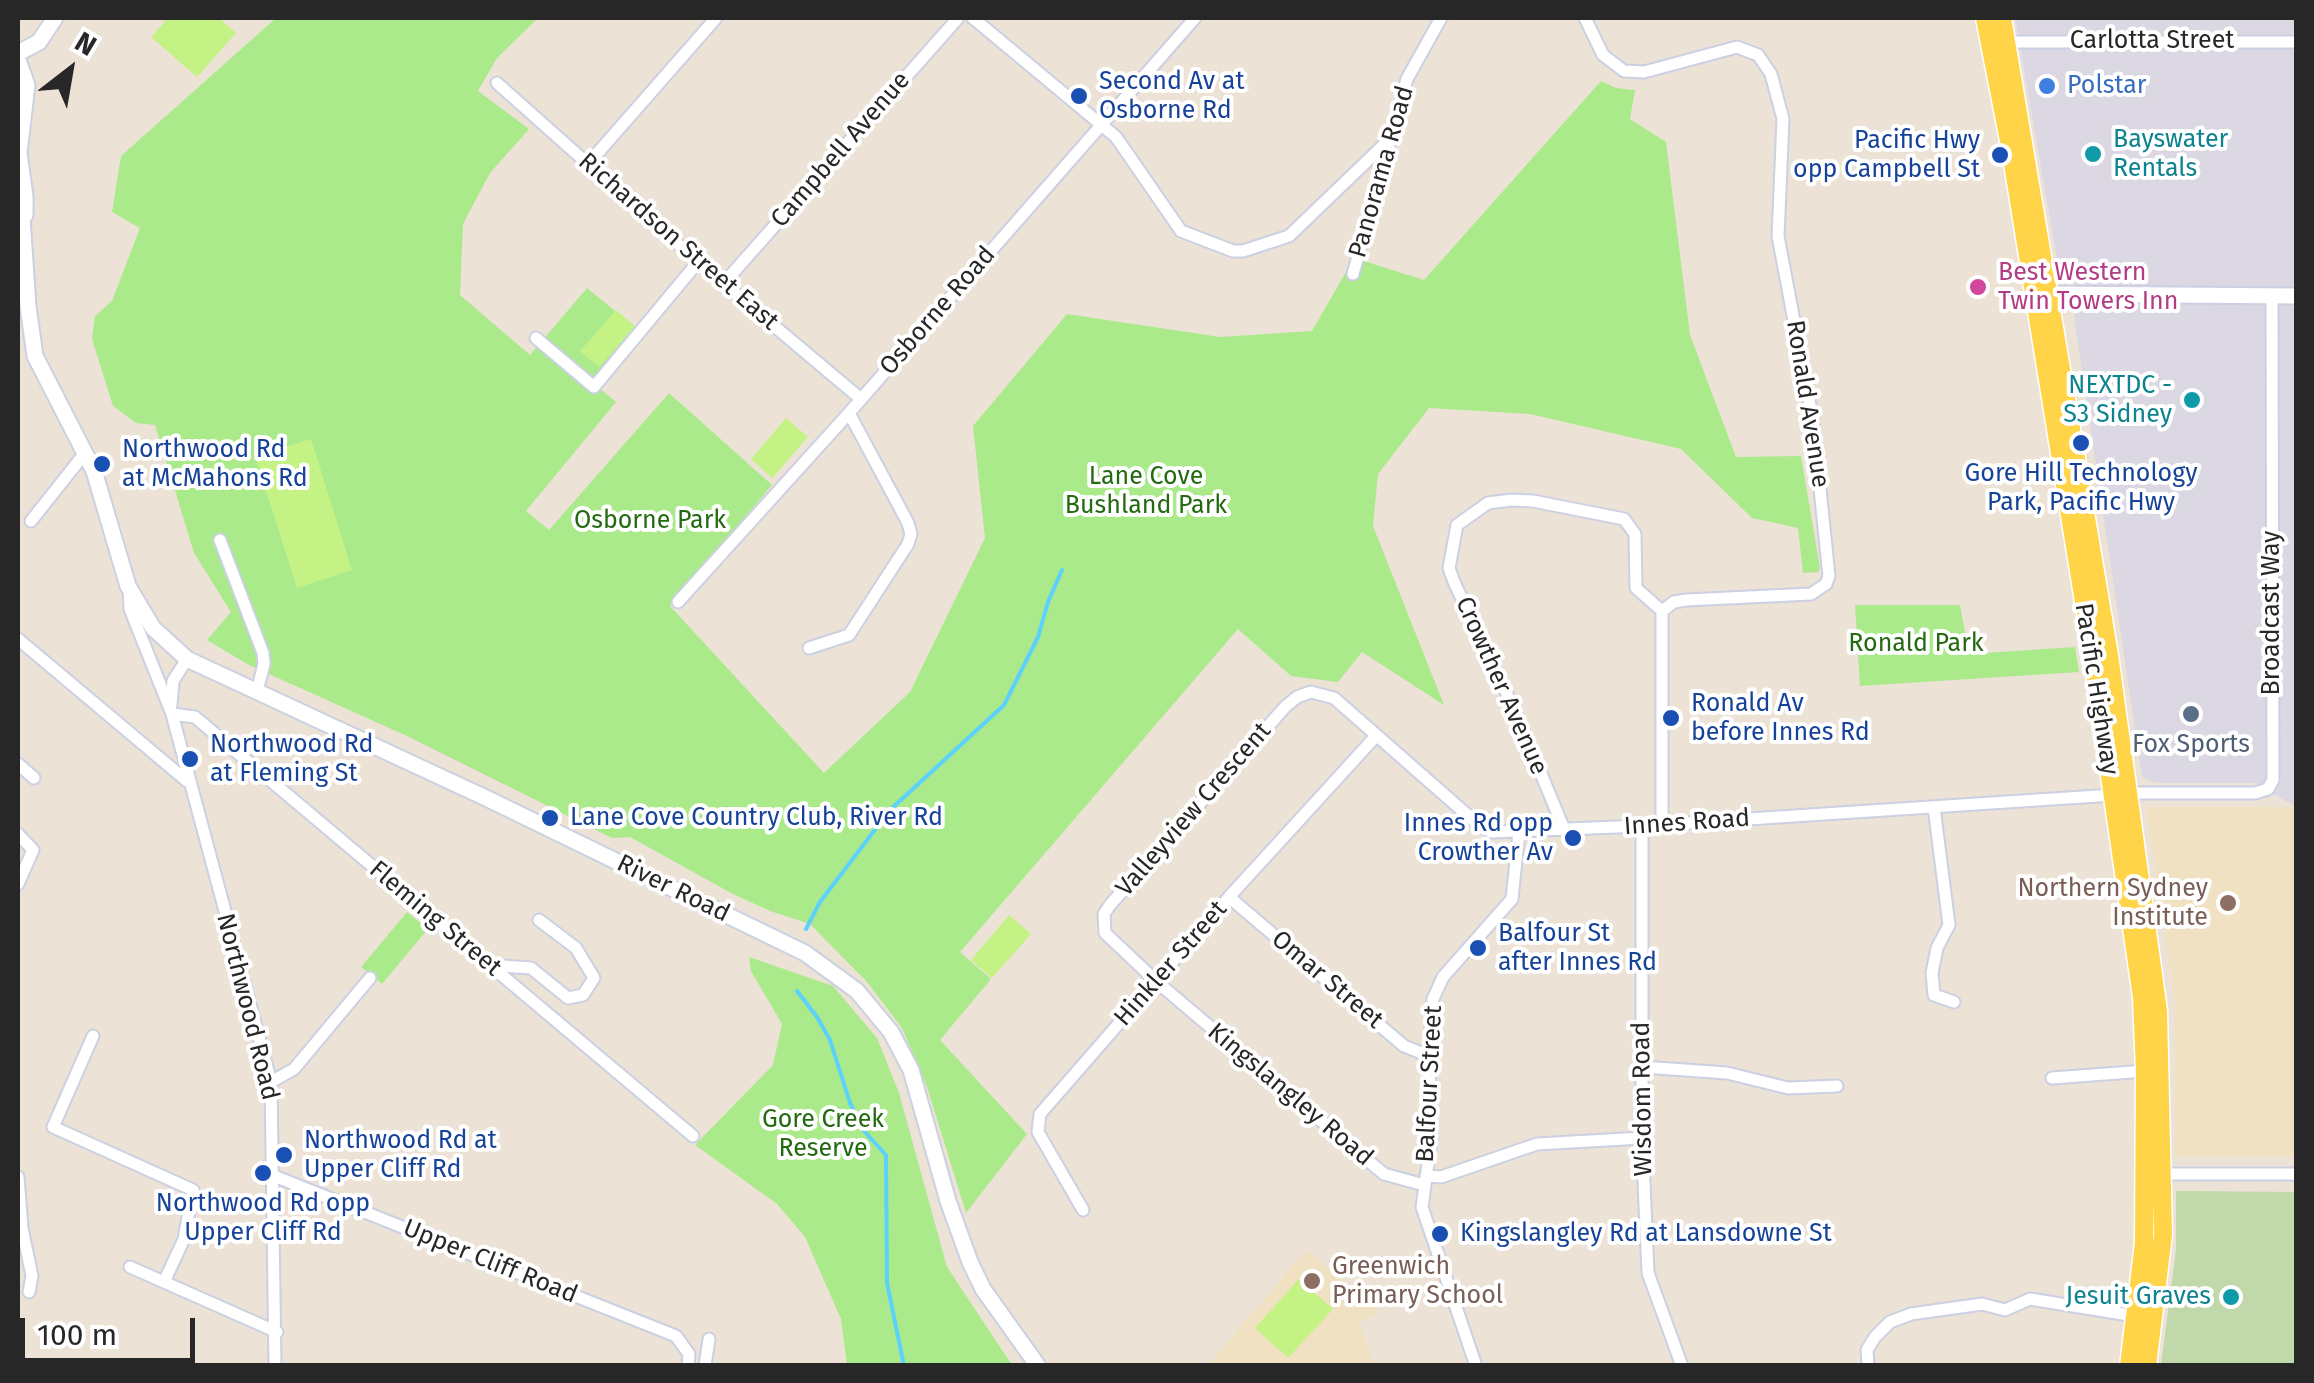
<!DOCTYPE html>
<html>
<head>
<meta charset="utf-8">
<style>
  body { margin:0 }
  #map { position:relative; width:2314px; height:1383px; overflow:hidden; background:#ece2d6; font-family:"Fira Sans",sans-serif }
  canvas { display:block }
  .frame { position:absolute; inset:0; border:20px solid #272727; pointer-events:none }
  .north { position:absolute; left:20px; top:20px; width:100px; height:100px; -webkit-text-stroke:8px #fff; paint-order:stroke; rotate:31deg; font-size:28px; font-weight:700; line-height:40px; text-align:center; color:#272727 }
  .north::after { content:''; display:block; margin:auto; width:35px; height:45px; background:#272727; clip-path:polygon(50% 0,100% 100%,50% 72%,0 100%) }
  .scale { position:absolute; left:20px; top:1318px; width:175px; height:45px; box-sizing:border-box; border:5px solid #272727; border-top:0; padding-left:12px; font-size:30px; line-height:35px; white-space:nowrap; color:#272727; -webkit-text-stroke:8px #fff; paint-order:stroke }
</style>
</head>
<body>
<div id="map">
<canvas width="2314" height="1383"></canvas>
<div class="frame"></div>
<div class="north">N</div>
<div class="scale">100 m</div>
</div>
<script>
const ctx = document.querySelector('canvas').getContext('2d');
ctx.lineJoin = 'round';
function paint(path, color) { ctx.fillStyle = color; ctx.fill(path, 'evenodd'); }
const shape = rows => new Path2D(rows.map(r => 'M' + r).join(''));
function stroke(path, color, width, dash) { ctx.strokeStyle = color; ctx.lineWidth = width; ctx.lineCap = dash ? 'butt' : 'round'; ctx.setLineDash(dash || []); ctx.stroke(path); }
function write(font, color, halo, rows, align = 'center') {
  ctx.font = font + ' "Fira Sans",sans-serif'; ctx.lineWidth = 8; ctx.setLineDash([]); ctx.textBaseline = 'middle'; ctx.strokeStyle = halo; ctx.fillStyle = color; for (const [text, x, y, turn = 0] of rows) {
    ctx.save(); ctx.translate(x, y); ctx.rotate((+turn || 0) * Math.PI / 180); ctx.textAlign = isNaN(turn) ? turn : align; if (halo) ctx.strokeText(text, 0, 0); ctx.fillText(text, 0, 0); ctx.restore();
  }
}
const industrial = shape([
  [2015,18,2296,18,2296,807,2255,783,2156,783,2142,777,2075,323,2074,278,2064,277,2059,270]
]);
const education = shape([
  [2146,807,2296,807,2296,1156,2175,1156,2175,1000],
  [1306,1250,1381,1312,1359,1322,1374,1365,1207,1366]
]);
const green = shape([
  [276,18,538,18,497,58,478,91,529,129,490,173,463,224,460,295,530,355,587,288,636,328,599,388,616,402,526,511,549,530,669,393,772,485,670,606,824,773,910,692,985,538,973,426,1067,314,1220,337,1312,331,1354,258,1424,280,1601,81,1616,88,1635,90,1630,119,1666,142,1690,335,1736,457,1801,456,1820,568,1818,572,1803,573,1798,528,1752,518,1681,449,1530,414,1429,408,1378,474,1373,526,1444,705,1362,652,1338,682,1291,676,1238,629,960,952,991,979,940,1040,1027,1134,966,1213,927,1087,902,1028,867,982,810,924,770,911,733,894,630,837,612,838,407,736,249,665,207,640,231,612,194,553,155,425,136,423,113,406,92,339,95,316,112,301,140,228,112,212,121,156],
  [1855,605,1960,605,1969,654,2075,647,2079,672,1860,686],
  [407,912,428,929,382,984,361,967],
  [749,957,833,986,877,1038,899,1093,947,1267,1012,1365,847,1365,841,1319,805,1237,777,1204,695,1145,773,1065,782,1024,751,971]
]);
const cemetery = shape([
  [2176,1191,2296,1192,2296,1365,2161,1365,2176,1250]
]);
const pitch = shape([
  [168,18,219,18,236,33,197,77,151,37],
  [616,310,636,327,599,367,580,351],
  [786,418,808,437,772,478,751,459],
  [311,439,352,570,297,588,255,456],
  [1009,915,1031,934,992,978,971,960],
  [1299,1279,1333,1309,1288,1358,1255,1328]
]);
const stream = shape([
  [806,929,820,902,890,810,1004,705,1038,637,1048,602,1062,570],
  [797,991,817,1017,830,1040,850,1103,864,1131,886,1155,887,1283,904,1366]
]);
const street = shape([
  [973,18,1116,137,1181,231,1233,251,1243,251,1289,236,1390,139],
  [1585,18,1603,55,1624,71,1644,72,1737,47,1758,55,1771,74,1783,119,1778,236,1813,421,1829,576,1826,584,1811,594,1686,600,1674,602,1662,611,1662,824],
  [2008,42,2296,42],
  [497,83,698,262,861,399],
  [588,164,716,18],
  [1353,274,1407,79,1441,18],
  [724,283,958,18],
  [536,338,594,387,698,262],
  [31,521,85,453],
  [220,540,263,653,264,664,257,691],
  [129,590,130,609,172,714,271,1082,275,1366],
  [678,602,849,413,1195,18],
  [18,639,187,781],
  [809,648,849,635,908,544,911,534,908,523,849,413],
  [171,705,173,681,187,659],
  [172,714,195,717,693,1136],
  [18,764,34,778],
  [2130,793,2255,793,2268,789,2273,780,2272,296],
  [1934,807,1949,925,1937,948,1932,973,1934,995,1954,1002],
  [1642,826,1642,1138,1648,1273,1682,1366],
  [1564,829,1515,711,1454,582,1449,568,1457,525,1488,503,1512,500,1533,501,1624,519,1635,534,1636,588,1662,611],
  [18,834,33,850,18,884],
  [1229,897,1404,1046,1429,1056],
  [497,971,502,966,531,968,568,998,583,995,594,978,576,948,539,920],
  [93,1036,53,1127,193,1190,184,1239,164,1282],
  [1643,1067,1727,1073,1788,1088,1837,1086],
  [2052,1078,2145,1071],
  [271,1082,294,1069,370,978],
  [2159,1174,2296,1174],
  [274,1176,676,1336,689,1354,688,1366],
  [1426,1176,1441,1177,1537,1144,1642,1138],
  [18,1177,22,1228,32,1276,29,1292],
  [1424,1185,1384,1174,1157,982,1105,933,1104,914,1110,905,1285,707,1297,697,1311,692,1334,698,1480,826,1492,832,1642,826,2113,795],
  [1083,1210,1038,1132,1040,1114,1229,897,1376,736],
  [130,1267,277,1332],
  [705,1366,709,1339],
  [1476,1366,1422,1207,1431,1142,1429,1056,1433,999,1443,977,1512,899,1519,832],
  [1868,1366,1867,1350,1875,1337,1890,1322,1911,1314,1982,1304,2005,1310,2030,1299,2135,1316]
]);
const secondary = shape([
  [18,53,39,42,55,18],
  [18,60,27,85,19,153,25,196,25,215],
  [18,203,22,218,28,306,35,356,94,471,128,586,153,628,187,659,486,798,805,953,857,991,891,1032,911,1070,948,1201,970,1262,983,1289,1038,1366],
  [2050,294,2296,296]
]);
const primary = shape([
  [1985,18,2011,151,2091,645,2142,997,2145,1071,2144,1243,2129,1366],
  [2002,18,2109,655,2158,1011,2163,1235,2147,1366]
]);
const markers = [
  [2047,86,10,"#3f7fe0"],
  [1079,96,10,"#1a4fb4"],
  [2093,154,10,"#0f9aa8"],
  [2000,155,10,"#1a4fb4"],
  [1978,287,10,"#d1479c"],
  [2192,400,10,"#0f9aa8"],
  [2081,443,10,"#1a4fb4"],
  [102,464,10,"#1a4fb4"],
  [2191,714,10,"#5c6f8a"],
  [1671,718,10,"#1a4fb4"],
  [190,759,10,"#1a4fb4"],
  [550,818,10,"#1a4fb4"],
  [1573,838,10,"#1a4fb4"],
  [2228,903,10,"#8d6e63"],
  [1478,948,10,"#1a4fb4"],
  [284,1155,10,"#1a4fb4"],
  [263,1173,10,"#1a4fb4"],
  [1440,1234,10,"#1a4fb4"],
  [1312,1281,10,"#8d6e63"],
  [2231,1297,10,"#0f9aa8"]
];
const streetNames = [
  ["Carlotta Street",2152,41],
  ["Campbell Avenue",841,150,-49],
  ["Panorama Road",1382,172,-74],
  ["Richardson Street East",678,242,41],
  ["Osborne Road",938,311,-49],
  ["Ronald Avenue",1807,404,81],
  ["Broadcast Way",2272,613,-90],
  ["Crowther Avenue",1501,686,66],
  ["Pacific Highway",2096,689,81],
  ["Valleyview Crescent",1194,810,-49],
  ["Innes Road",1687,823,-4],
  ["River Road",673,889,26],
  ["Fleming Street",435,919,40],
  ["Hinkler Street",1171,964,-49],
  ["Omar Street",1327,980,40],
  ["Northwood Road",247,1007,76],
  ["Balfour Street",1430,1084,-87],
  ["Kingslangley Road",1290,1095,40],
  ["Wisdom Road",1643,1099,-91],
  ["Upper Cliff Road",490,1262,22]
];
const transitNames = [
  ["Second Av at",1099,82],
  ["Osborne Rd",1099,111],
  ["Pacific Hwy",1980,141,"right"],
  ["opp Campbell St",1980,170,"right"],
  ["Northwood Rd",122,450],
  ["at McMahons Rd",122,479],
  ["Gore Hill Technology",2081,474,"center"],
  ["Park, Pacific Hwy",2081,503,"center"],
  ["Ronald Av",1691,704],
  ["before Innes Rd",1691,733],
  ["Northwood Rd",210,745],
  ["at Fleming St",210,774],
  ["Lane Cove Country Club, River Rd",570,818],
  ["Innes Rd opp",1553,824,"right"],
  ["Crowther Av",1553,853,"right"],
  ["Balfour St",1498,934],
  ["after Innes Rd",1498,963],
  ["Northwood Rd at",304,1141],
  ["Upper Cliff Rd",304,1170],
  ["Northwood Rd opp",263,1204,"center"],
  ["Upper Cliff Rd",263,1233,"center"],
  ["Kingslangley Rd at Lansdowne St",1460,1234]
];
const shopNames = [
  ["Polstar",2067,86]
];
const cultureNames = [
  ["Bayswater",2113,140,"left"],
  ["Rentals",2113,169,"left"],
  ["NEXTDC -",2172,386],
  ["S3 Sidney",2172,415],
  ["Jesuit Graves",2211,1297]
];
const hotelNames = [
  ["Best Western",1998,273],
  ["Twin Towers Inn",1998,302]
];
const parkNames = [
  ["Lane Cove",1146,477],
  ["Bushland Park",1146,506],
  ["Osborne Park",650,521],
  ["Ronald Park",1916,644],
  ["Gore Creek",823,1120],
  ["Reserve",823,1149]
];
const serviceNames = [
  ["Fox Sports",2191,745]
];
const educationNames = [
  ["Northern Sydney",2208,889],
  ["Institute",2208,918],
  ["Greenwich",1332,1267,"left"],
  ["Primary School",1332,1296,"left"]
];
paint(industrial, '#dbd8e3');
paint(education, '#f0e1c3');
paint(green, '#abea8b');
paint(cemetery, '#c1d8ab');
paint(pitch, '#c4f285');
stroke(stream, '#5bd1fb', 4);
stroke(street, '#cbd0e2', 15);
stroke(secondary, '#cbd0e2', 19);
stroke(primary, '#fff', 21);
stroke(street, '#fff', 11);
stroke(secondary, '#fff', 15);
stroke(primary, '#ffd448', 18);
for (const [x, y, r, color] of markers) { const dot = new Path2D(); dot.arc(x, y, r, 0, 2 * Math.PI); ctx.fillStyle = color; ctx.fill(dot); stroke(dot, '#fff', 4); }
write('25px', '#272727', '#fff', streetNames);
write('25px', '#164399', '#fff', transitNames, 'left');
write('25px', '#366cbe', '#fff', shopNames, 'left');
write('25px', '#0d838f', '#fff', cultureNames, 'right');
write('25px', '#b23c85', '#fff', hotelNames, 'left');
write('25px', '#236a11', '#fff', parkNames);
write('25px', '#4e5e75', '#fff', serviceNames);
write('25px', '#785e54', '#fff', educationNames, 'right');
</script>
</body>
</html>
